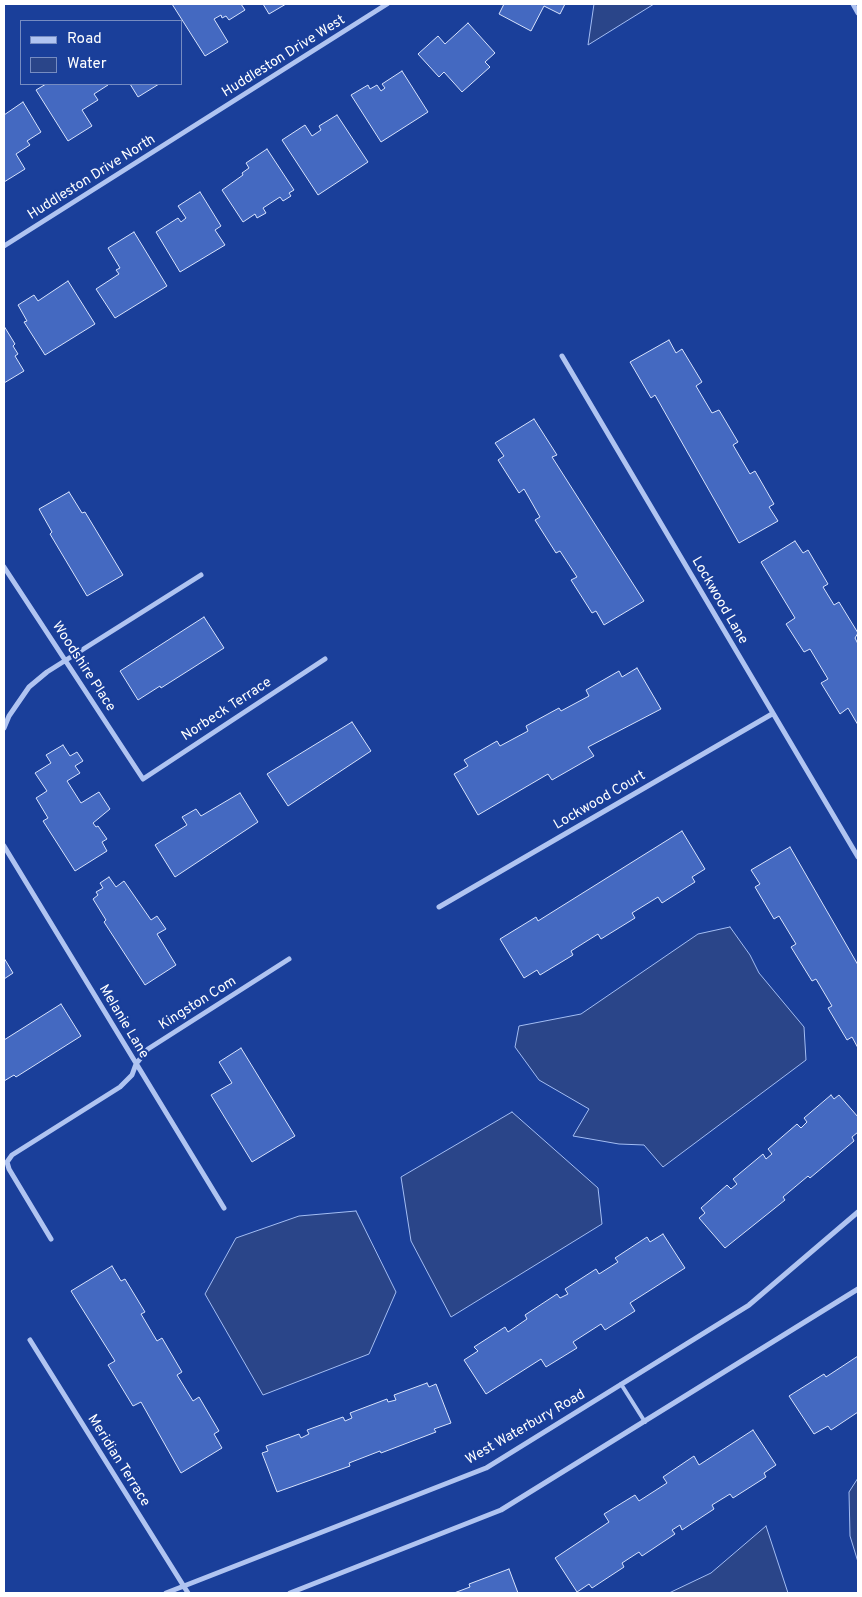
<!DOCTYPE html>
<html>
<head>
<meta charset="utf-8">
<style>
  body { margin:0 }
  #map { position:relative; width:862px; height:1597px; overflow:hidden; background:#1a3f9a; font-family:Overpass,sans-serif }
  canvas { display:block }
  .frame { position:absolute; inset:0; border:5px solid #fff; pointer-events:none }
  .legend { position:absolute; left:20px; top:20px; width:162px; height:65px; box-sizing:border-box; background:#1a3f9a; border:1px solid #768cc2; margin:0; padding:6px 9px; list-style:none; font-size:15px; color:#fff }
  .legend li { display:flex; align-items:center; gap:10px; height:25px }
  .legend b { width:25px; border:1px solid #768cc2 }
</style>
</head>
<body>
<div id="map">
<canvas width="862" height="1597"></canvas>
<div class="frame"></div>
<ul class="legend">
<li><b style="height:6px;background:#b0c4f1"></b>Road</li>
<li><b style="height:14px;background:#2a4589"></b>Water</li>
</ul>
</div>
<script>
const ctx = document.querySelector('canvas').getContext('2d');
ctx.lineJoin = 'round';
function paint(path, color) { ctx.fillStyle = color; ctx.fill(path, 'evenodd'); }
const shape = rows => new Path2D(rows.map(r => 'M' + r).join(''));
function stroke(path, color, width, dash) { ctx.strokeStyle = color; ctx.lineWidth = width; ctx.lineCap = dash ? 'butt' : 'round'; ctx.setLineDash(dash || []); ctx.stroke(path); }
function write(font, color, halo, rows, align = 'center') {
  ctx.font = font + ' Overpass,sans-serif'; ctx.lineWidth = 4.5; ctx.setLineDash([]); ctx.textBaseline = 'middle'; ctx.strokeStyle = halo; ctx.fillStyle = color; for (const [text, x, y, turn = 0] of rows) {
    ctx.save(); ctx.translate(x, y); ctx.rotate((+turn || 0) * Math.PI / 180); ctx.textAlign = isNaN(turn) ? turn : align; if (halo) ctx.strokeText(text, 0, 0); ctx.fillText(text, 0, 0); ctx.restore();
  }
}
const water = shape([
  [594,4,654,4,588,45,594,4],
  [730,927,750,955,759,973,804,1027,806,1060,663,1167,644,1145,619,1144,573,1136,589,1109,539,1080,515,1047,519,1026,581,1014,698,934,730,927],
  [512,1112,598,1188,602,1224,451,1317,411,1241,401,1177,512,1112],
  [356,1211,396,1292,369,1354,263,1395,205,1294,236,1238,299,1216,356,1211],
  [858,1478,858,1562,850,1536,849,1492,858,1478],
  [766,1526,788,1593,669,1593,711,1573,766,1526]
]);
const building = shape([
  [172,4,241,4,245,10,229,20,226,16,222,18,221,15,214,19,228,42,205,56,172,4],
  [263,4,286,4,269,14,263,4],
  [504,4,565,4,560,14,544,6,531,31,499,14,504,4],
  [468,23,495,53,485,62,490,67,462,92,444,72,439,77,418,54,438,36,445,44,468,23],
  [402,71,428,112,381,142,351,95,368,85,370,89,377,85,381,91,385,88,382,84,402,71],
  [46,84,107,84,108,85,94,94,98,100,82,110,92,126,68,141,36,90,46,84],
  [130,84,159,84,138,97,130,84],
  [23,102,41,132,27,141,30,145,16,154,25,169,4,182,4,115,23,102],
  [337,115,368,162,318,195,282,140,305,125,312,136,321,130,319,126,337,115],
  [267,149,294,190,289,193,291,196,283,201,280,197,263,208,266,213,257,218,255,214,243,222,222,190,243,175,242,173,249,168,246,163,267,149],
  [200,192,221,226,215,230,225,245,180,272,156,232,178,218,181,222,186,218,178,206,200,192],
  [134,232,167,286,115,318,96,289,119,274,116,270,120,268,108,248,134,232],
  [68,281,95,324,45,355,24,322,27,321,18,305,34,295,38,301,68,281],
  [4,326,15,344,13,346,18,354,15,356,24,371,4,383,4,326],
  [669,340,676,353,682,349,702,382,696,386,712,413,719,410,738,442,733,445,750,474,755,471,774,504,769,507,778,521,739,543,655,395,651,398,630,362,669,340],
  [534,419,557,455,552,457,644,601,604,625,596,611,592,613,571,580,577,577,560,551,556,553,535,520,540,517,524,489,519,493,498,460,504,456,495,443,534,419],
  [69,492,82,513,85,512,123,575,87,596,50,534,52,532,39,509,69,492],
  [795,541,803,553,808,550,828,584,823,587,834,605,839,602,858,633,855,638,858,644,858,725,848,708,840,714,821,683,828,679,810,649,804,652,786,624,795,618,761,562,795,541],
  [204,617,224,648,161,688,160,686,138,700,120,671,204,617],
  [637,668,661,709,588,747,594,756,552,780,548,774,478,815,454,774,468,766,464,760,497,741,500,746,528,731,526,726,559,708,561,711,589,696,586,690,619,671,622,677,637,668],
  [352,722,371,751,288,806,267,774,352,722],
  [63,745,70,756,77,752,83,761,75,766,80,773,67,781,81,803,99,792,110,809,93,823,96,827,98,826,107,839,102,842,107,851,75,871,43,821,48,818,36,798,47,791,35,773,51,763,46,755,63,745],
  [240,793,258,822,175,877,155,845,187,825,182,817,196,809,201,816,240,793],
  [682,831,705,869,692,877,695,882,662,903,658,897,632,913,635,918,601,939,598,934,571,951,573,955,540,975,537,970,524,978,500,939,536,917,538,921,682,831],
  [790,847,858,965,858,1048,852,1037,847,1040,828,1008,832,1006,816,979,812,981,791,947,796,944,779,916,774,919,755,887,760,884,751,870,790,847],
  [109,877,116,887,124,881,151,920,157,916,166,929,157,934,176,965,145,985,104,922,106,920,93,899,98,895,96,892,103,888,100,883,109,877],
  [4,958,13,973,4,979,4,958],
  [61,1004,81,1036,16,1077,14,1075,4,1081,4,1040,61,1004],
  [241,1048,295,1136,252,1162,211,1095,232,1083,219,1062,241,1048],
  [831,1095,834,1099,839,1095,858,1117,858,1132,852,1137,854,1141,810,1178,808,1176,783,1197,785,1200,725,1248,699,1218,705,1213,701,1208,727,1185,731,1189,737,1184,733,1179,763,1154,766,1159,772,1154,768,1149,797,1124,801,1128,807,1122,804,1118,831,1095],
  [663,1234,685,1268,630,1303,635,1311,605,1330,601,1324,573,1342,577,1348,546,1367,541,1359,486,1394,464,1360,478,1351,474,1347,505,1327,508,1332,527,1319,525,1315,557,1294,560,1298,568,1294,565,1289,596,1269,599,1274,618,1262,615,1258,647,1237,650,1242,663,1234],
  [112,1266,121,1281,125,1279,145,1312,141,1314,157,1341,162,1338,182,1372,177,1375,193,1401,199,1397,219,1431,214,1434,222,1448,181,1473,141,1402,133,1406,108,1365,115,1361,71,1291,112,1266],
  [858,1356,858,1412,831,1430,828,1426,814,1434,789,1396,824,1374,826,1377,858,1356],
  [427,1383,429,1387,436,1384,451,1423,434,1429,436,1432,381,1453,380,1451,349,1463,350,1466,277,1492,262,1453,268,1451,266,1446,299,1434,301,1438,309,1434,307,1430,343,1417,345,1421,352,1418,350,1413,387,1399,388,1402,396,1400,394,1395,427,1383],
  [753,1430,776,1465,764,1473,766,1477,733,1498,730,1494,712,1505,714,1509,682,1530,680,1525,672,1530,675,1534,642,1556,639,1552,622,1563,624,1567,592,1588,589,1584,577,1592,555,1558,609,1522,604,1514,635,1495,639,1501,667,1483,663,1477,694,1456,699,1465,753,1430],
  [509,1569,518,1593,454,1593,470,1587,469,1584,509,1569]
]);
const lane = shape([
  [621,1384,645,1422]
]);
const street = shape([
  [853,4,858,13],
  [4,246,387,4],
  [562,356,858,857],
  [4,567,143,779,325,659],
  [4,728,9,716,29,687,47,672,201,575],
  [4,846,224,1208],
  [439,907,772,714],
  [51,1239,9,1169,7,1162,12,1155,120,1087,132,1075,136,1064,148,1049,289,959],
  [30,1340,188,1593],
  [166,1593,486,1468,749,1305,858,1212],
  [290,1593,501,1510,858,1289]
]);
const streetNames = [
  ["Huddleston Drive West",284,57,-32],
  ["Huddleston Drive North",92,178,-32],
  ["Lockwood Lane",719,601,60],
  ["Woodshire Place",83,667,57],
  ["Norbeck Terrace",227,710,-33],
  ["Lockwood Court",600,801,-30],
  ["Kingston Com",198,1004,-32],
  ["Melanie Lane",123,1022,59],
  ["West Waterbury Road",526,1428,-30],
  ["Meridian Terrace",118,1461,58]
];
paint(water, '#2a4589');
stroke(water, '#a3bdf3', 1);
paint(building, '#4469c1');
stroke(building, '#d8e3fc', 1);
stroke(lane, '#b0c4f1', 4);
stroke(street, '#b0c4f1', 5);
write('14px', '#fff', '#1a3f9a', streetNames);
</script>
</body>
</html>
